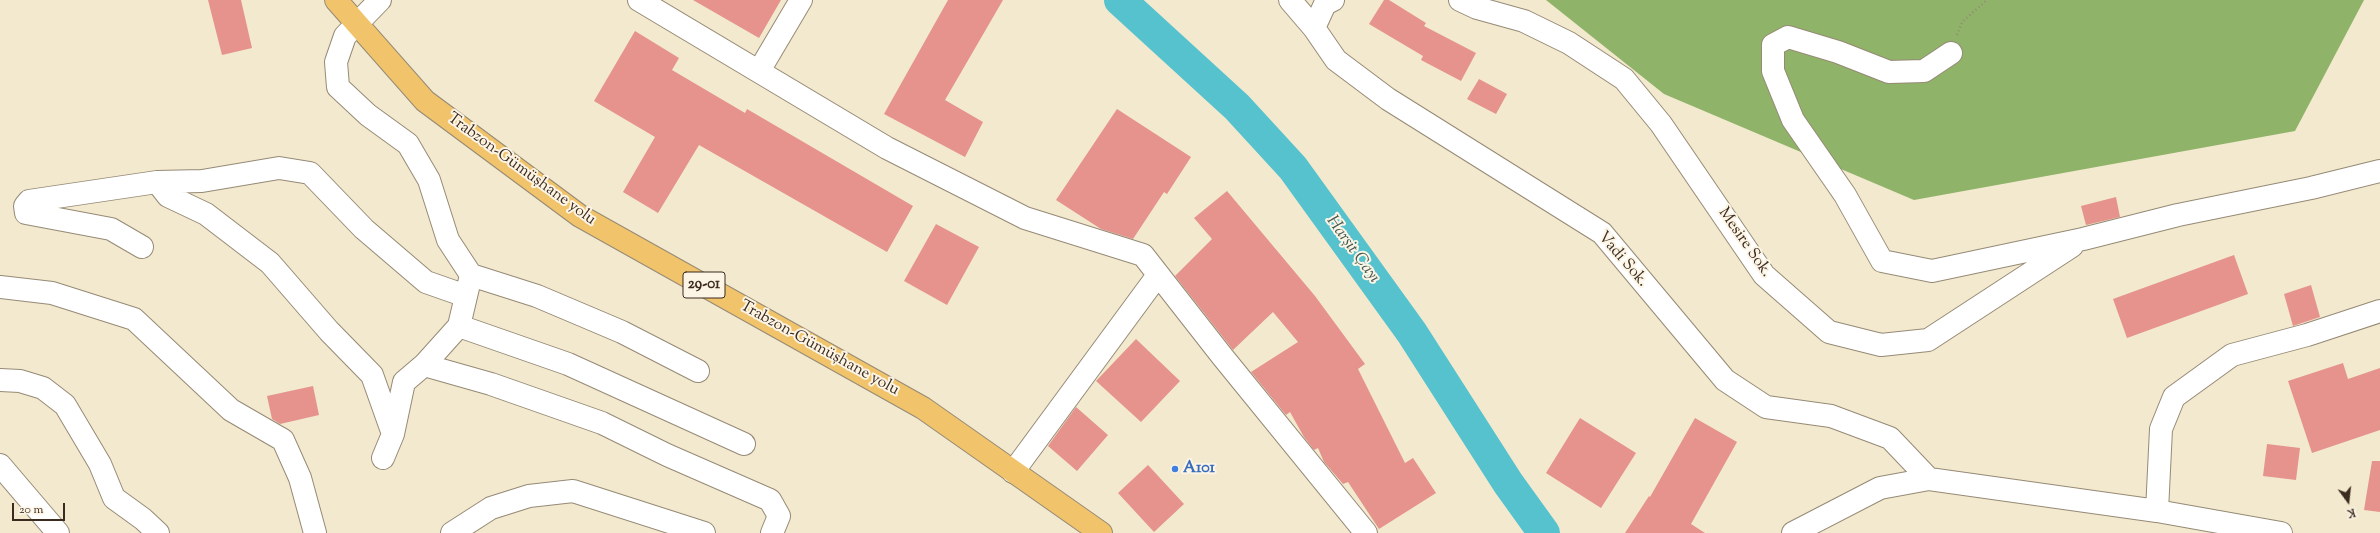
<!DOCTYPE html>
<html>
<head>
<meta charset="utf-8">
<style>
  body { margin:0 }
  #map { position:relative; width:2380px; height:533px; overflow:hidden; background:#f2e9ce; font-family:"Sorts Mill Goudy",serif }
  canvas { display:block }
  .north { position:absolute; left:2328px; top:481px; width:40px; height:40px; -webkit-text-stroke:3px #fcf5e5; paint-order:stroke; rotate:165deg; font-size:11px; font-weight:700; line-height:16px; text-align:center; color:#3b2a1e }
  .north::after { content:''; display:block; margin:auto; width:14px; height:18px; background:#3b2a1e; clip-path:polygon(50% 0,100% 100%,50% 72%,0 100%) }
  .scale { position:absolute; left:12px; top:503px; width:53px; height:18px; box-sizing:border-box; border:2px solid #3b2a1e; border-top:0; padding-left:5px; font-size:12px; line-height:14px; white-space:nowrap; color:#3b2a1e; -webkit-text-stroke:3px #fcf5e5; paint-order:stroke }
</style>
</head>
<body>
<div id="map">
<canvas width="2380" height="533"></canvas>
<div class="north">K</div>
<div class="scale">20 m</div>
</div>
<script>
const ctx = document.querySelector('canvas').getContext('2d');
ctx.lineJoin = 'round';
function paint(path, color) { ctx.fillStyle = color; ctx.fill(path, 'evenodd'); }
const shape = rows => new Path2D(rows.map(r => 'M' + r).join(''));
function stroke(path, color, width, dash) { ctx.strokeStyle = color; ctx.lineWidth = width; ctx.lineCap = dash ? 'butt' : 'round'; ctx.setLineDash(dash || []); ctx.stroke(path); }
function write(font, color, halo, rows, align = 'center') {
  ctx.font = font + ' "Sorts Mill Goudy",serif'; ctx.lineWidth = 4; ctx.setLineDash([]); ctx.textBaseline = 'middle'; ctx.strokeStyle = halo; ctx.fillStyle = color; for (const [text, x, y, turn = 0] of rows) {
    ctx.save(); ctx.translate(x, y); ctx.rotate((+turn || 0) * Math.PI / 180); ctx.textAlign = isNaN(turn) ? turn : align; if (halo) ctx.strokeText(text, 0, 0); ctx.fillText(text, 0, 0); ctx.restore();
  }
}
const forest = shape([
  [1546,0,2364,0,2295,131,1914,200,1664,94]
]);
const river = shape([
  [1120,0,1237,107,1293,168,1412,333,1508,483,1544,533]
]);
const building = shape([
  [208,0,241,0,252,48,222,55],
  [693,0,781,0,759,38],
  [948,0,1003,0,945,100,983,122,965,157,884,114],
  [1384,0,1389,0,1426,23,1424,26,1476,53,1461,81,1421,60,1423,56,1369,24],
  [635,31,679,58,672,70,745,113,747,109,913,206,887,252,699,145,658,213,623,192,655,137,594,101],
  [1479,79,1507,94,1496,114,1467,99],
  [1117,109,1191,157,1167,194,1164,192,1133,239,1101,229,1056,200],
  [1227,191,1315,296,1365,364,1358,369,1405,463,1413,458,1436,493,1379,529,1348,482,1343,484,1324,462,1318,448,1314,450,1304,437,1290,412,1286,415,1251,372,1298,342,1273,312,1233,350,1175,276,1212,239,1194,218],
  [2116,197,2120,217,2086,225,2081,206],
  [936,224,979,247,947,305,904,281],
  [2234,255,2248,294,2127,338,2113,299],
  [2311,285,2320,317,2293,326,2284,294],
  [1136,339,1180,381,1141,422,1096,381],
  [2343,363,2348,379,2380,368,2380,430,2312,453,2288,381],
  [313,386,319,415,280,424,272,419,267,396],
  [1076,407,1108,435,1077,471,1048,446],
  [1580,418,1636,453,1601,508,1546,473],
  [1695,418,1737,442,1691,524,1705,533,1625,533,1649,496,1650,497],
  [2267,444,2300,448,2296,480,2263,476],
  [2372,461,2380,461,2380,512,2364,510],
  [1148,465,1184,504,1154,532,1118,493]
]);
const path = shape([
  [1957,35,1962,22,1987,0]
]);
const minor = shape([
  [380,0,345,36,336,62,338,87,368,115,408,144,429,180,448,240,471,275,459,326,424,365,404,382,393,434,383,458],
  [639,0,887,148,1025,218,1143,255,1222,356,1366,533],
  [1290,0,1314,28],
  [1333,0,1325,4,1314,28,1336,60,1388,99,1602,233,1725,380,1766,407,1831,416,1890,438,1929,479],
  [1460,0,1477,8,1524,21,1569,43,1624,79,1661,124,1764,275,1829,332,1881,345,1928,340,2072,246],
  [1951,53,1924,71,1889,72,1838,52,1788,37,1773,45,1773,71,1793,120,1845,195,1882,261,1932,271,2083,239,2178,215,2311,188,2380,171],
  [759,71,801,0],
  [157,182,168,196,206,214,270,263,329,331,372,375,393,434],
  [142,247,111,229,26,213,25,206,29,201,157,182,202,181,279,168,310,173,364,229,426,282,466,296],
  [471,275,537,296,622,332,698,371],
  [0,287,52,293,134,319,231,410,283,440,300,478,315,533],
  [459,326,568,364,744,444],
  [424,365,491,384,602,423,667,455,770,500,779,516,772,533],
  [0,380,20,381,43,388,65,405,100,464,114,498,143,519,158,533],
  [0,465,58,533],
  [1013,472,1158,275],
  [2157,511,2161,429,2174,397,2232,355,2307,335,2380,311],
  [452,533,491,508,529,496,573,491,704,533],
  [1793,533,1880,488,1929,479,2157,511,2281,533]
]);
const major = shape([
  [336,0,425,101,580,216,923,408,1101,533]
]);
const markers = [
  [1175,469,4,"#3f7fe0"]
];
const shields = [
  [704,285,42]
];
const shieldNames = [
  ["29-01",704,285]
];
const streetNames = [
  ["Trabzon-Gümüşhane yolu",521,170,36],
  ["Mesire Sok.",1744,243,55],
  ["Vadi Sok.",1622,260,49],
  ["Trabzon-Gümüşhane yolu",819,349,29]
];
const shopNames = [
  ["A101",1183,469]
];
const waterNames = [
  ["Harşit Çayı",1352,250,54]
];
paint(forest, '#8fb368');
stroke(river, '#55c2cd', 32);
paint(building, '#e5938c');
stroke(minor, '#968a76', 24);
stroke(major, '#968a76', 24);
stroke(path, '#968a76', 2.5, [1, 3]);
stroke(minor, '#fff', 22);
stroke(major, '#f1c36a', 22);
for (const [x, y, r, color] of markers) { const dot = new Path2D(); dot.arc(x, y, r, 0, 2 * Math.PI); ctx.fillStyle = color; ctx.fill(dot); stroke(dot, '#fcf5e5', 1.5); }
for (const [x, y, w] of shields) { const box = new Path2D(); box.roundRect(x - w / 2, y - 13, w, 26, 3); ctx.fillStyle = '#fcf5e5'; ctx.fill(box); stroke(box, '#3b2a1e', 1); }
write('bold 15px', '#3b2a1e', null, shieldNames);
write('16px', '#3b2a1e', '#fcf5e5', streetNames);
write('bold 16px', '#366cbe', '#fcf5e5', shopNames, 'left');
write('italic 17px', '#435853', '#fcf5e5', waterNames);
</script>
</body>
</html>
